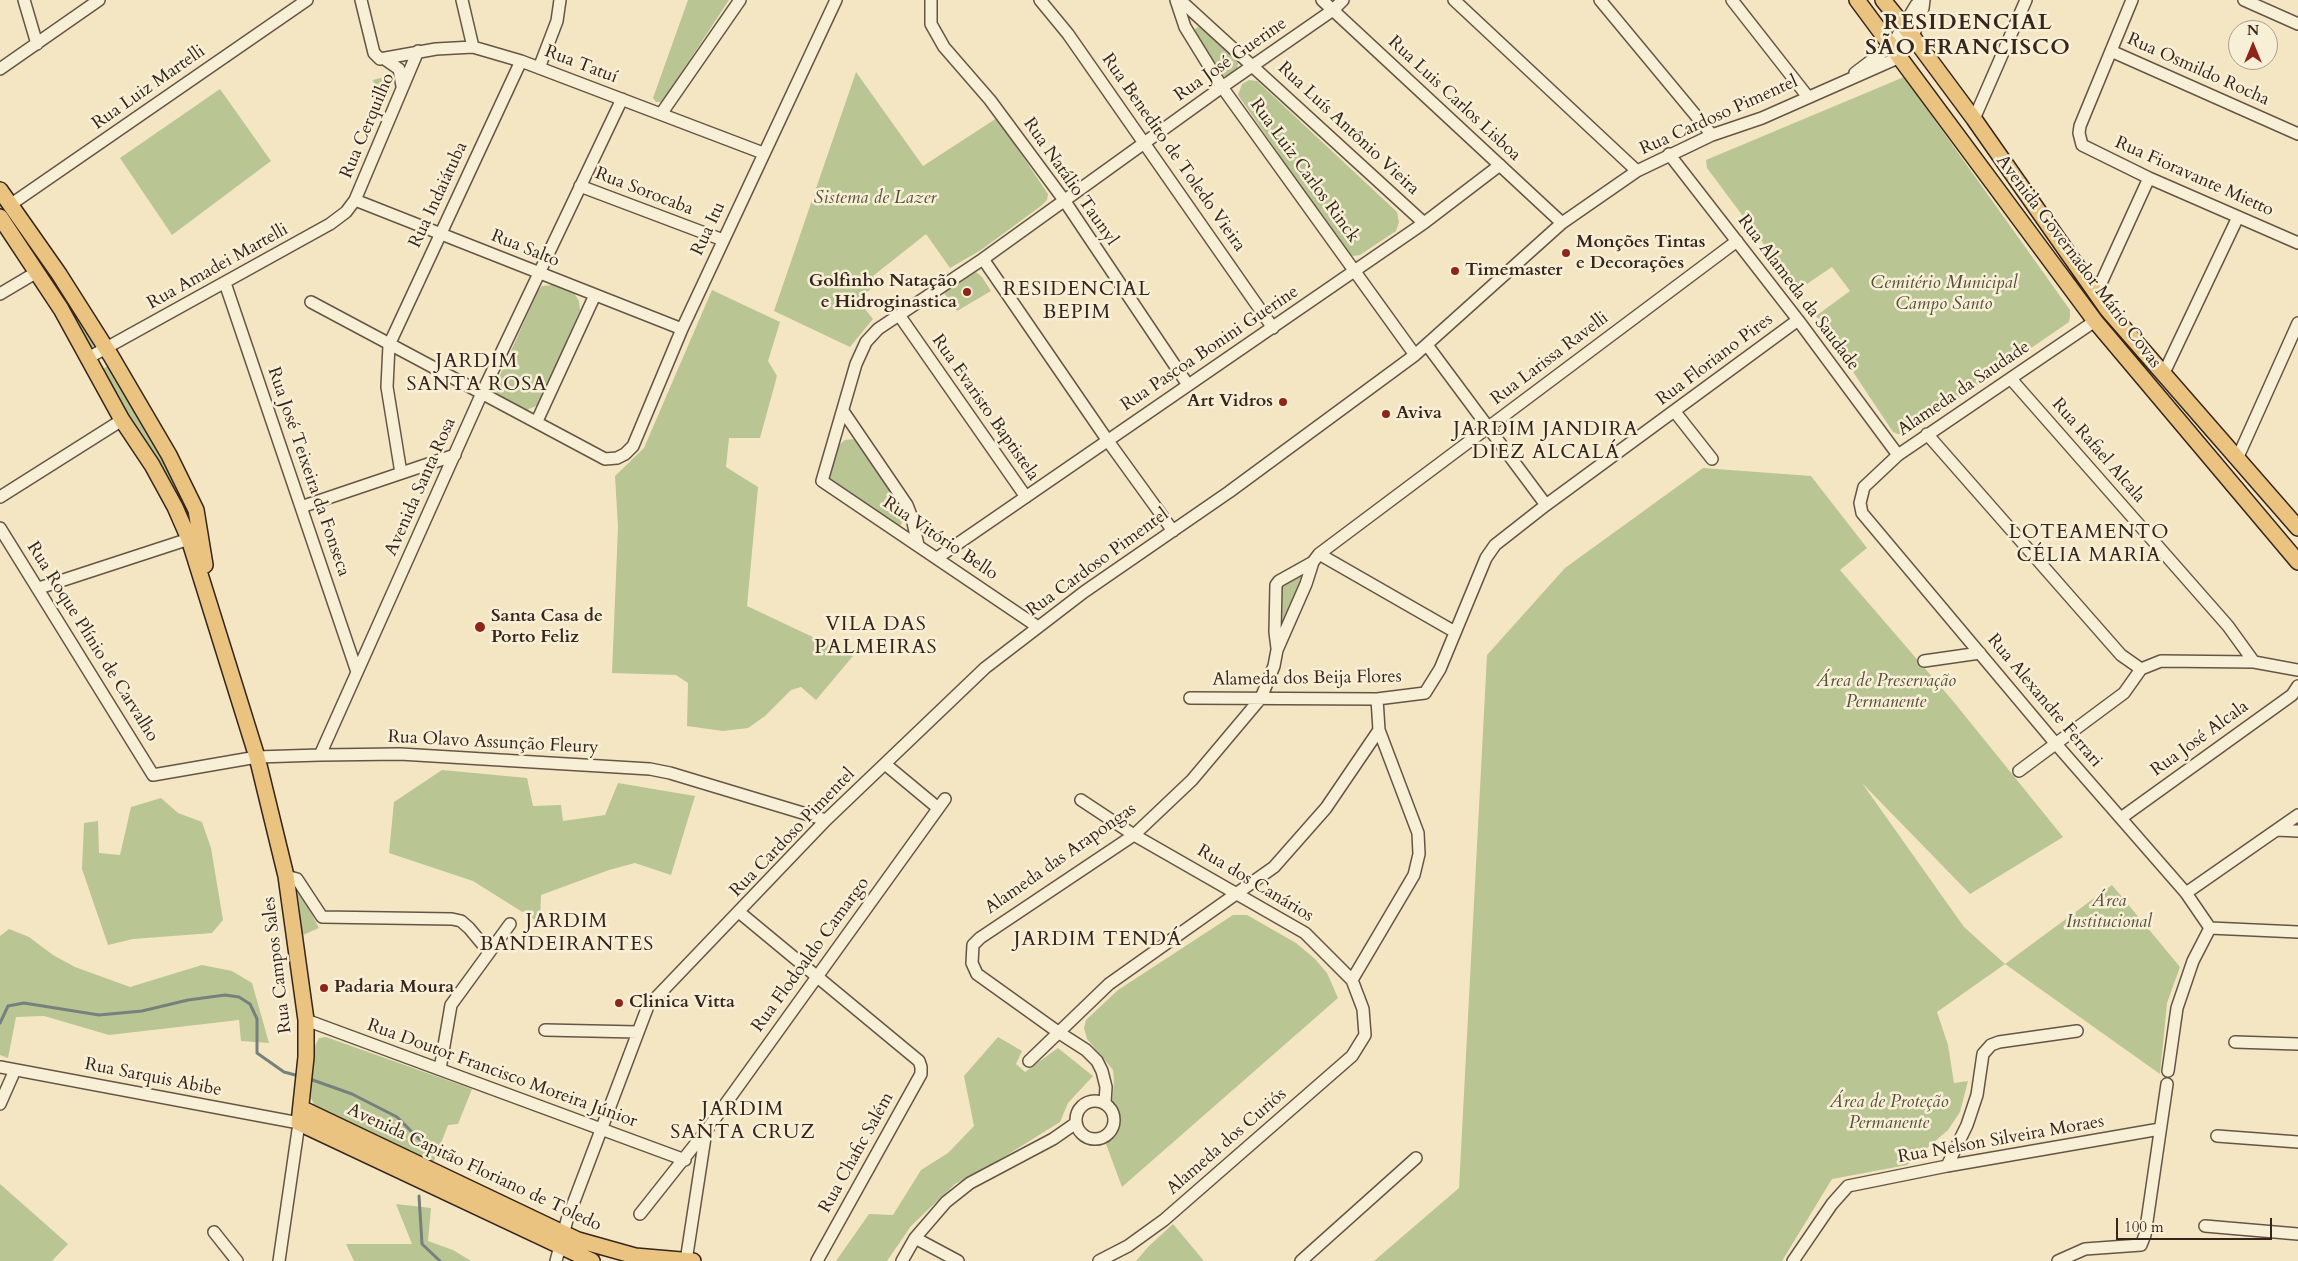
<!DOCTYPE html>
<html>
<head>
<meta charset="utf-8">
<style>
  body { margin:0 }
  #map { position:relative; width:2298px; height:1261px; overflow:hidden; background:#f4e6c2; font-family:Cardo,serif }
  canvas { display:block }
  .north { position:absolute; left:2228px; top:20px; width:50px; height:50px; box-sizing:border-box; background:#f8efd7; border:1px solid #aa9e8c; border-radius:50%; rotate:0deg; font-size:14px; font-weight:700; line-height:20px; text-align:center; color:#35251c }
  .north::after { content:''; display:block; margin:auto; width:18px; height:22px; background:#8f2418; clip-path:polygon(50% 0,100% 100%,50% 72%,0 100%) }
  .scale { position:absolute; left:2116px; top:1218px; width:156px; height:22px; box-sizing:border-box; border:2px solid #35251c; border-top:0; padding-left:6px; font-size:15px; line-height:18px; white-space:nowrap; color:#35251c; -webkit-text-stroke:4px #f8efd7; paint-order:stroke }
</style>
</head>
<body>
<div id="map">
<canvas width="2298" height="1261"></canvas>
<div class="north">N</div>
<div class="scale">100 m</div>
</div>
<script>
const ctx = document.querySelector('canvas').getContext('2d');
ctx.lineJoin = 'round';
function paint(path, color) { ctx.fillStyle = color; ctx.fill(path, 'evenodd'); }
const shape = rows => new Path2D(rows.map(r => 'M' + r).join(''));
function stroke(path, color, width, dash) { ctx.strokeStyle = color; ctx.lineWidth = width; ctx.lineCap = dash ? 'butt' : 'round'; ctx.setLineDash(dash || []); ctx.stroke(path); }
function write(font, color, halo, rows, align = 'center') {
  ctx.font = font + ' Cardo,serif'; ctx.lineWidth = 5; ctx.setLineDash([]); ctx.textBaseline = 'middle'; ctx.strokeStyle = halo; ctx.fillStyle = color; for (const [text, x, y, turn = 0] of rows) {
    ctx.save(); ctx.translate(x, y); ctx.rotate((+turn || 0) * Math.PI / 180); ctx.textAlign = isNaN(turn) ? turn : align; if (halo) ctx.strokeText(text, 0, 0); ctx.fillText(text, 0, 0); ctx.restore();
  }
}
const green = shape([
  [688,0,729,0,662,102,656,102,653,98],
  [1197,27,1203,28,1238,63,1237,70,1230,76,1224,76,1195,36,1194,31],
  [856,72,923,166,997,118,1048,194,1047,200,1041,206,981,250,950,268,926,234,873,276,878,284,857,299,873,319,850,347,774,311],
  [384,77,389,80,391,89,381,109,373,80],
  [1904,77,2070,310,2070,316,2069,322,1906,434,1898,434,1893,432,1816,316,1850,291,1832,267,1798,290,1707,168,1706,160],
  [1249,80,1257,81,1397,212,1399,222,1396,231,1360,255,1353,256,1347,253,1238,95,1242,84],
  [220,89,271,161,172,235,120,158],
  [0,197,97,344,96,348,89,351,30,253,0,209],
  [976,272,982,277,991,291,957,311,944,293],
  [552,285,574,293,579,301,580,310,538,405,527,410,517,409,500,398,495,390,496,384,538,291,542,286],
  [712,290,780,322,768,361,777,376,760,438,729,438,726,467,758,487,747,606,853,656,816,700,801,687,791,690,765,716,748,728,723,731,687,726,688,683,676,675,612,673,618,527,615,476,644,448],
  [111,364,189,505,178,504,99,371],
  [853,439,859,442,904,510,905,517,900,526,894,527,832,482,829,478,828,473,839,445,845,440],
  [1703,468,1811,476,1867,548,1840,570,1953,701,2063,837,1970,894,1862,783,1964,927,2005,964,2112,885,2180,967,2167,1003,2160,1074,2005,964,1937,1012,1948,1045,1954,1083,1968,1081,1960,1112,1948,1130,1907,1165,1832,1179,1782,1261,1374,1261,1459,1188,1487,655,1565,568],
  [1299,575,1303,580,1281,627,1278,586],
  [442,770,527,778,533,806,561,805,563,821,605,815,618,783,695,796,671,875,635,863,609,870,541,895,540,923,473,881,389,853,394,802],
  [161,798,178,813,202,822,211,848,223,920,212,933,133,939,108,945,82,869,84,823,98,821,99,853,120,855,131,807],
  [297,887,319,928,303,935],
  [1233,915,1247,915,1296,943,1315,959,1327,973,1338,998,1122,1187,1106,1144,1114,1135,1117,1124,1112,1102,1114,1082,1113,1070,1087,1039,1084,1028,1086,1020,1118,990],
  [9,929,29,937,53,955,75,967,130,987,202,965,232,971,252,983,269,1043,241,1041,239,1020,109,1035,44,1016,16,1017,8,1058,0,1055,0,936],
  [326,1037,472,1089,458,1124,448,1125,432,1166,315,1107,311,1098,315,1046,319,1038],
  [998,1037,1022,1051,1016,1064,1025,1072,1058,1048,1093,1076,1068,1103,1060,1122,999,1160,955,1184,911,1226,887,1261,836,1261,869,1214,893,1215,921,1170,948,1153,974,1126,964,1076],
  [0,1184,68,1244,52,1261,0,1261],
  [396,1204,431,1208,428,1241,453,1250,471,1261,354,1261,346,1244,412,1244],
  [1173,1224,1204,1261,1136,1261,1148,1247]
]);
const stream = shape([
  [0,1023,8,1006,24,1003,99,1015,142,1011,188,1000,225,995,239,997,250,1004,257,1019,257,1053,284,1072,299,1076],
  [307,1078,352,1094,397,1117,423,1143],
  [419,1196,422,1244,440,1261]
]);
const minor = shape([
  [24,0,37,44],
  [361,0,374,53,380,59,436,49,473,47,521,61,763,153],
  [462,0,473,47],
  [931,0,931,24,944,47,990,100,1064,200,1188,385],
  [1040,0,1068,34,1273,328],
  [1176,0,1185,27,1222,87,1415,355],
  [1180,0,1424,223],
  [1322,0,1562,223],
  [1454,0,1637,171],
  [1600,0,1712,135],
  [1732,0,1808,97],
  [2132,0,2080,126,2079,133,2082,145,2149,178,2298,243],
  [2244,0,2298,24],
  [2111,51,2298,134],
  [386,60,399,69,402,86],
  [539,68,557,21,560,0],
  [0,69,99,0],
  [1855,73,1892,45,1916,5,1923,0],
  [661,114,740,0],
  [1974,119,2026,0],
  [1669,154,1798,320,1898,455],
  [580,186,723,240],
  [355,200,682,329],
  [10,205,307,0],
  [983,259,1108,441,1173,531],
  [225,283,357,672],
  [0,294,37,272],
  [2096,294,2149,178],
  [311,302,605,459,617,458,625,454,633,446,682,329,836,0],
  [899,315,1026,497],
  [2095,321,1898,455,1864,487,1860,503,1862,513,2056,744,2186,893,2210,928],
  [1427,345,1546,505],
  [88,358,330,224,346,212,355,200,418,51],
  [2163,375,2238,217],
  [2011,379,2228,626,2254,662],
  [843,411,907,505,912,518,918,545],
  [1675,412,1712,459],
  [537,421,595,295],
  [1927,434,2121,655,2141,669],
  [2237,459,2298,323],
  [401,473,387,387,389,345,521,61],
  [0,497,122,420],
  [301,507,455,455],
  [0,528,153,775,257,757,320,755,400,754,650,769,670,773,826,820],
  [1319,554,1455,632],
  [937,558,1424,223,1500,165],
  [39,588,189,539],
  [1038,627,822,481,856,364,866,342,878,329,983,259,1222,87,1333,10,1343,0],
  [1277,648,1275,632,1276,585,1279,581,1313,562],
  [1924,661,1980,653],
  [2141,669,2161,661,2254,662,2298,670],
  [1190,698,1377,699,1425,693,1440,669,1486,558,1495,545,1546,505,1798,320],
  [320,755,482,393,622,99],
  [885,764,938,808],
  [2019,771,2124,693,2141,669],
  [1081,800,1134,835,1305,933,1352,980,1363,1009,1365,1035,1352,1056,1164,1220,1128,1246,1099,1261],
  [2121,818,2292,695,2298,686],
  [2277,830,2298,831],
  [286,876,297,879,322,917,452,919,461,921,469,928,489,952],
  [2186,893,2298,815],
  [739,912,919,1061,921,1067,921,1074,817,1261],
  [2210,928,2298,932],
  [1352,980,1414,875,1419,854,1418,833,1379,730,1377,699],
  [306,1020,685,1160],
  [545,1030,638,1032],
  [2235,1042,2298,1044],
  [1029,1061,1109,984,1274,867,1326,808,1379,730],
  [0,1067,299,1123,279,1261],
  [440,1069,451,1005,510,924],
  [2168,1071,2177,1008,2193,961,2210,928],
  '1076 1120a19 19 0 1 1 38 0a19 19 0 1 1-38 0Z',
  [1105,1103,1106,1087,1102,1071,1097,1061,1086,1050,1058,1032,977,974,972,963,973,945,980,938,1134,835,1192,780,1261,698,1274,666,1277,650,1306,584,1313,562,1319,554,1737,241],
  [0,1104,15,1070],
  [2217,1136,2298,1142],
  [1947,1166,1967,1125,1977,1095,1983,1054,1991,1045,1999,1042,2077,1031],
  [640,1214,705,1132],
  [2205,1226,2298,1234],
  [214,1232,237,1261],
  [915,1238,958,1261],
  [556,1261,567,1220,648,1006,826,820,985,668,1084,592,1229,492,1415,355,1562,223,1637,171,1712,135,1762,118,1900,57,1913,37,1923,8,1924,0],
  [686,1261,706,1131,945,799],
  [902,1261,915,1238,946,1202,970,1183,1053,1139,1076,1123],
  [1301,1261,1416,1158],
  [1793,1261,1832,1204,1848,1186,1947,1166,2160,1129],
  [2058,1261,2085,1249,2141,1245,2145,1235,2167,1084]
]);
const major = shape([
  [1857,0,2095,321,2298,562],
  [1883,0,1913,37,1974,119,2107,309,2298,528],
  [0,190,59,274,111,356,169,455,196,510,205,565],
  [0,217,61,309,122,420,152,465,175,507,189,539,257,757,286,876,306,1020,306,1057,299,1123,592,1261],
  [301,1108,578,1240,635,1256,693,1261]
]);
const markers = [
  [1566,253,5,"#8f2418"],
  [1455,271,5,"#8f2418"],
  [967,292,5,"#8f2418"],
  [1283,402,5,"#8f2418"],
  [1386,414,5,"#8f2418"],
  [480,627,6,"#8f2418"],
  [324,988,5,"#8f2418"],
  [619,1003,5,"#8f2418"]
];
const streetNames = [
  ["Rua José Guerine",1231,60,-35],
  ["Rua Tatuí",581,65,21],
  ["Rua Osmildo Rocha",2198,70,24],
  ["Rua Luiz Martelli",149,88,-35],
  ["Rua Luis Carlos Lisboa",1454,99,43],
  ["Rua Cardoso Pimentel",1719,116,-24],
  ["Rua Cerquilho",368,126,-67],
  ["Rua Luís Antônio Vieira",1348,129,43],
  ["Rua Benedito de Toledo Vieira",1173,153,55],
  ["Rua Luiz Carlos Rinck",1304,171,54],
  ["Rua Fioravante Mietto",2194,177,24],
  ["Rua Natálio Taunyl",1070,182,55],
  ["Rua Sorocaba",644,192,21],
  ["Rua Indaiátuba",439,195,-65],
  ["Rua Itu",709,229,-65],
  ["Rua Salto",525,249,22],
  ["Avenida Governador Mário Covas",2078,262,53],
  ["Rua Amadei Martelli",218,267,-29],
  ["Rua Alameda da Saudade",1798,293,53],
  ["Rua Pascoa Bonini Guerine",1210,349,-34],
  ["Rua Larissa Ravelli",1550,359,-37],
  ["Rua Floriano Pires",1715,360,-37],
  ["Alameda da Saudade",1964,389,-34],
  ["Rua Evaristo Baptistela",985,408,55],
  ["Rua Rafael Alcala",2098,451,49],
  ["Rua José Teixeira da Fonseca",308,472,71],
  ["Avenida Santa Rosa",421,487,-66],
  ["Rua Vitório Bello",940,539,34],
  ["Rua Cardoso Pimentel",1098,563,-36],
  ["Rua Roque Plínio de Carvalho",92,642,58],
  ["Alameda dos Beija Flores",1307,679,-1],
  ["Rua Alexandre Ferrari",2044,701,50],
  ["Rua José Alcala",2200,739,-36],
  ["Rua Olavo Assunção Fleury",493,743,3],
  ["Rua Cardoso Pimentel",793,833,-46],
  ["Alameda das Arapongas",1061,859,-35],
  ["Rua dos Canários",1255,884,31],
  ["Rua Flodoaldo Camargo",811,955,-54],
  ["Rua Campos Sales",278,965,-97],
  ["Rua Doutor Francisco Moreira Júnior",502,1074,20],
  ["Rua Sarquis Abibe",153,1078,11],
  ["Rua Nelson Silveira Moraes",2001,1140,-10],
  ["Alameda dos Curiós",1227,1142,-41],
  ["Rua Chafic Salém",857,1153,-61],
  ["Avenida Capitão Floriano de Toledo",474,1168,25]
];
const parkNames = [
  ["Sistema de Lazer",875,199],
  ["Cemitério Municipal",1944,284],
  ["Campo Santo",1944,305],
  ["Área de Preservação",1886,682],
  ["Permanente",1886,703],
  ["Área",2109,902],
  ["Institucional",2109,923],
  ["Área de Proteção",1889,1103],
  ["Permanente",1889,1124]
];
const poiNames = [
  ["Monções Tintas",1576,243],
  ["e Decorações",1576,264],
  ["Timemaster",1465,271],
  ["Golfinho Natação",957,282,"right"],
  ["e Hidroginastica",957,303,"right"],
  ["Art Vidros",1273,402,"right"],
  ["Aviva",1396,414],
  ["Santa Casa de",491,617],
  ["Porto Feliz",491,638],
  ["Padaria Moura",334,988],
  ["Clinica Vitta",629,1003]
];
const quarterNames = [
  ["RESIDENCIAL",1077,290],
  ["BEPIM",1077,313],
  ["JARDIM",477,362],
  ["SANTA ROSA",477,385],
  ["JARDIM JANDIRA",1546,430],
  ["DIEZ ALCALÁ",1546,453],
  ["LOTEAMENTO",2089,533],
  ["CÉLIA MARIA",2089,556],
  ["VILA DAS",876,625],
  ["PALMEIRAS",876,648],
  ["JARDIM",567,922],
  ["BANDEIRANTES",567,945],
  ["JARDIM TENDÁ",1098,940],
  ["JARDIM",743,1110],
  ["SANTA CRUZ",743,1133]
];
const districtNames = [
  ["RESIDENCIAL",1968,24],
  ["SÃO FRANCISCO",1968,49]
];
paint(green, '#bac594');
stroke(stream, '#76807d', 3);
stroke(minor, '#655546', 14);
stroke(major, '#35251c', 18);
stroke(minor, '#f8efd7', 11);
stroke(major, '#eac381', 15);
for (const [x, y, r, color] of markers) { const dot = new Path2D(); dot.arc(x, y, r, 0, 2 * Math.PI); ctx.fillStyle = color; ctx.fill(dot); stroke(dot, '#f8efd7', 2); }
write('18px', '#35251c', '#f8efd7', streetNames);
write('italic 18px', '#564d3a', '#f8efd7', parkNames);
write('bold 18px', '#35251c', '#f8efd7', poiNames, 'left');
ctx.letterSpacing = '1px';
write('20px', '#35251c', '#f8efd7', quarterNames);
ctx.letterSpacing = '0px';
ctx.letterSpacing = '1px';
write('bold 22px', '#35251c', '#f8efd7', districtNames);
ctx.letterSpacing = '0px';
</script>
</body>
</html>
